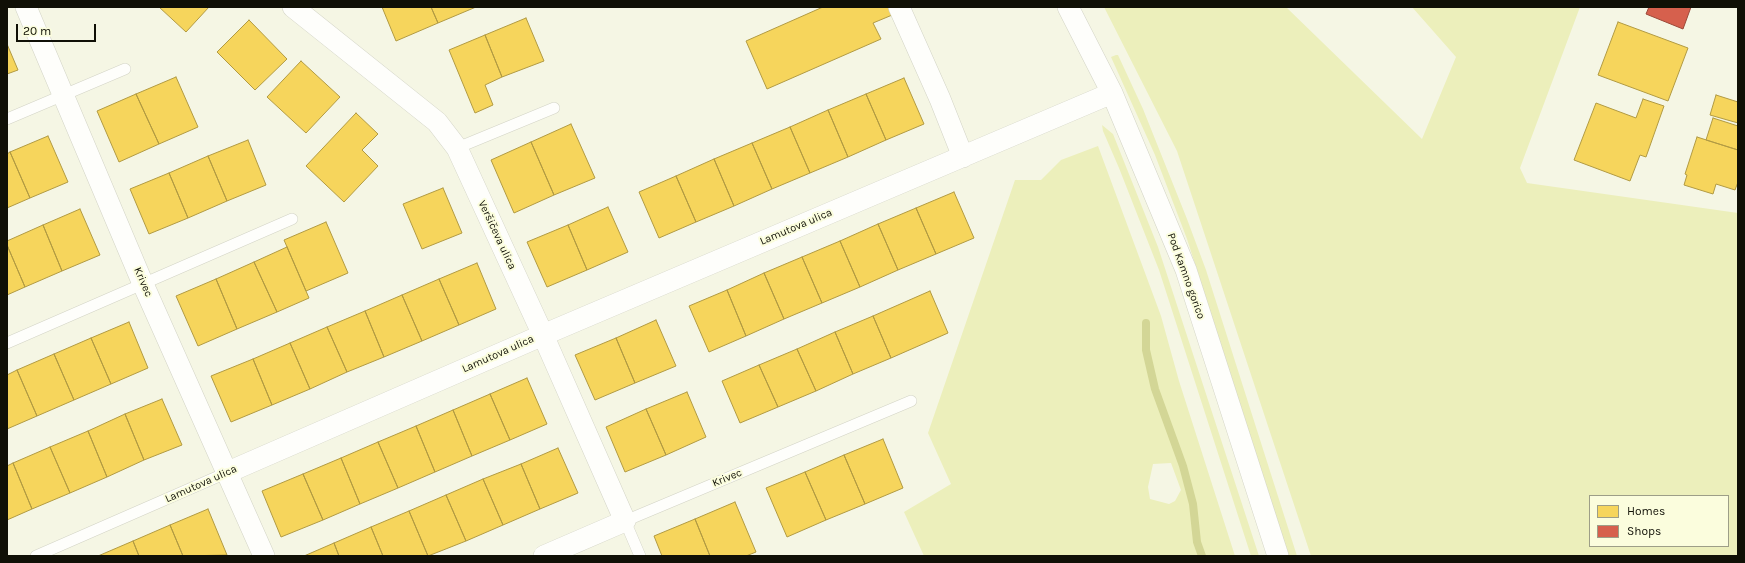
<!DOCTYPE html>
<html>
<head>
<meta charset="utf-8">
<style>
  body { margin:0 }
  #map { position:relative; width:1745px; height:563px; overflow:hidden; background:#f5f6e4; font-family:Karla,sans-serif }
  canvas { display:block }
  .frame { position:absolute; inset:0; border:8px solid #101006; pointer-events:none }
  .legend { position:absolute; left:1589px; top:495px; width:140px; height:52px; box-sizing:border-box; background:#fbfddd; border:1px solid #9d9e87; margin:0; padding:5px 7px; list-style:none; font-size:12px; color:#101006 }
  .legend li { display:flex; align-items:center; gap:8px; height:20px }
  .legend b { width:20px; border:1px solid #9d9e87 }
  .scale { position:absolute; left:16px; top:24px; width:80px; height:18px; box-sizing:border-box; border:2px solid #101006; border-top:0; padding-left:5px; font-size:12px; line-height:14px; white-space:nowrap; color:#101006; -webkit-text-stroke:3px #fbfddd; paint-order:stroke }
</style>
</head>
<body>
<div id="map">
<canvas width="1745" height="563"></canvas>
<div class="frame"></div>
<ul class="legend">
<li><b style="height:11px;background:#f6d55c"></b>Homes</li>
<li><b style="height:11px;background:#d6604d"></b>Shops</li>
</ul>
<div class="scale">20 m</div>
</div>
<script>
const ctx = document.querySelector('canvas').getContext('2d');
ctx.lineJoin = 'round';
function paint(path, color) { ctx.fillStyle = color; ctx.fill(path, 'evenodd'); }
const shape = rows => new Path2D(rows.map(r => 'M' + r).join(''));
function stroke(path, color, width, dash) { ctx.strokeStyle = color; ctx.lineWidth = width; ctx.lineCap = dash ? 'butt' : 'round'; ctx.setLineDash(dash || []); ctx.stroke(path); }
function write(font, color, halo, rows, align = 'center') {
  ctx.font = font + ' Karla,sans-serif'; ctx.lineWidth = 4; ctx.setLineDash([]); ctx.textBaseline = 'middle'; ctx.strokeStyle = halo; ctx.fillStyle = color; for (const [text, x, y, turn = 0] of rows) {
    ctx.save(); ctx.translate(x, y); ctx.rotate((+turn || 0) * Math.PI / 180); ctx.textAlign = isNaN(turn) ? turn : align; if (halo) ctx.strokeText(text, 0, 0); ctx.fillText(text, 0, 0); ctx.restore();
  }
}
const green = shape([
  [1104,7,1286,7,1422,139,1456,57,1412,7,1580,7,1520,168,1527,183,1738,213,1738,556,1311,556,1177,151],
  [1590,496,1728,496,1728,546,1590,546],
  [1116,55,1118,55,1143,109,1187,219,1206,270,1297,556,1289,556,1187,239,1155,155,1111,57],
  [1102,125,1113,134,1158,247,1259,556,1251,556,1159,270,1119,168,1103,131],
  [1098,146,1161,316,1179,381,1235,556,924,556,904,512,951,484,928,433,1015,180,1041,180,1061,160],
  [1171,463,1181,490,1175,501,1169,504,1150,499,1148,487,1153,464]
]);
const homes = shape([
  [159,7,209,7,186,32,159,7],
  [382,7,431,7,438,23,396,41,382,7],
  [431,7,476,7,438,23,431,7],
  [823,7,894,7,897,13,873,23,881,39,767,89,746,41,823,7],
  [526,18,544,61,502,77,485,35,526,18],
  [249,20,287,59,255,90,217,52,249,20],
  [1618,22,1688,48,1668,101,1598,75,1618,22],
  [485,35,502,77,485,85,493,105,475,113,449,50,485,35],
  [7,44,18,70,7,74,7,44],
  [301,61,340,97,306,133,267,97,301,61],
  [176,77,198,127,159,144,136,94,176,77],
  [904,78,924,124,886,140,866,94,904,78],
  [136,94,159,144,119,162,97,111,136,94],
  [866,94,886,140,848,157,828,110,866,94],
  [1716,95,1738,102,1738,123,1710,115,1716,95],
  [1643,99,1664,106,1646,157,1640,155,1630,181,1574,160,1596,103,1636,118,1643,99],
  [828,110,848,157,810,173,790,127,828,110],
  [356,113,378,134,362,150,378,166,344,202,306,166,356,113],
  [1713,118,1738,126,1738,150,1706,140,1713,118],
  [571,124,595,178,554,195,531,142,571,124],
  [790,127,810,173,772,189,752,143,790,127],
  [48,136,68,182,30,198,10,152,48,136],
  [1697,137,1738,150,1738,182,1735,190,1716,184,1713,194,1684,185,1687,175,1685,174,1697,137],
  [248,140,266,185,227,201,208,156,248,140],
  [531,142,554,195,514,213,491,160,531,142],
  [752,143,772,189,734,206,714,159,752,143],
  [10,152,30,198,7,208,7,154,10,152],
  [208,156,227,201,188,218,169,173,208,156],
  [714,159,734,206,696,222,676,176,714,159],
  [169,173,188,218,149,234,130,189,169,173],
  [676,176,696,222,659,238,639,192,676,176],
  [443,188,462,233,422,249,403,204,443,188],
  [954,192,974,238,936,254,916,208,954,192],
  [608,207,628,252,587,270,568,225,608,207],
  [916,208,936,254,898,270,878,224,916,208],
  [80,209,100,255,62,271,43,225,80,209],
  [326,222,348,273,306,291,284,240,326,222],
  [878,224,898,270,860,287,840,241,878,224],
  [43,225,62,271,25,287,7,245,7,241,43,225],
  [568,225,587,270,547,287,527,242,568,225],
  [840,241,860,287,822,303,802,257,840,241],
  [7,245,25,287,7,295,7,245],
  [287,247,309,298,277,312,254,262,287,247],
  [802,257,822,303,784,319,764,273,802,257],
  [254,262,277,312,237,329,216,279,254,262],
  [477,263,496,309,459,325,439,279,477,263],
  [764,273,784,319,746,336,727,290,764,273],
  [216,279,237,329,198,346,176,296,216,279],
  [439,279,459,325,422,341,402,295,439,279],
  [727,290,746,336,709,352,689,306,727,290],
  [930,291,948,333,891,358,873,316,930,291],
  [402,295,422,341,384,357,365,311,402,295],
  [365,311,384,357,347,372,327,327,365,311],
  [873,316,891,358,853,374,835,332,873,316],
  [656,320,676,366,635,383,616,338,656,320],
  [129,322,148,368,111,384,91,338,129,322],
  [327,327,347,372,310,389,290,343,327,327],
  [835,332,853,374,816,391,797,349,835,332],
  [91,338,111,384,74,400,54,354,91,338],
  [616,338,635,383,595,400,575,355,616,338],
  [290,343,310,389,272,405,253,359,290,343],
  [797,349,816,391,778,407,759,365,797,349],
  [54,354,74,400,37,416,17,370,54,354],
  [253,359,272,405,231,422,211,376,253,359],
  [759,365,778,407,740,423,722,381,759,365],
  [17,370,37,416,7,429,7,375,17,370],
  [527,378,547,424,510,440,490,394,527,378],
  [687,392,706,437,666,455,646,409,687,392],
  [490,394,510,440,472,456,453,410,490,394],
  [162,399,182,445,144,460,125,414,162,399],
  [646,409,666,455,625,472,606,427,646,409],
  [453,410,472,456,435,472,416,426,453,410],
  [125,414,144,460,107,477,88,431,125,414],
  [416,426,435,472,398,488,378,442,416,426],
  [88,431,107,477,70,493,50,447,88,431],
  [883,439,903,488,865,504,844,455,883,439],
  [378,442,398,488,360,504,341,458,378,442],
  [50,447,70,493,32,509,13,463,50,447],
  [558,448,578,493,540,509,521,464,558,448],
  [844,455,865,504,826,520,805,472,844,455],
  [341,458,360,504,323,520,303,474,341,458],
  [13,463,32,509,7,520,7,466,13,463],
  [521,464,540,509,503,525,483,479,521,464],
  [805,472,826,520,787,537,766,488,805,472],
  [303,474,323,520,281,537,262,491,303,474],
  [483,479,503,525,466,541,446,495,483,479],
  [446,495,466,541,428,556,409,511,446,495],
  [735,502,756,552,746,556,710,556,695,519,735,502],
  [208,509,227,555,183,556,170,525,208,509],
  [409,511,428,556,383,556,371,527,409,511],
  [695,519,710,556,662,556,654,536,695,519],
  [170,525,183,556,139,556,133,541,170,525],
  [371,527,383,556,339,556,334,543,371,527],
  [133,541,139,556,98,556,133,541],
  [334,543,339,556,304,556,334,543]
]);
const shops = shape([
  [1649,7,1691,7,1683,29,1646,14,1649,7]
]);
const stream = shape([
  [1146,323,1146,350,1155,389,1183,466,1193,504,1197,542,1202,556]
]);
const service = shape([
  [7,119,125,69],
  [457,148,554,108],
  [7,343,292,219],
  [36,556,226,473],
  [640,556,625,521,911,401]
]);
const minor = shape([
  [26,7,143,284,264,556],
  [293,7,437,122,457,148,543,335,625,521,544,556],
  [899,7,940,99,963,157],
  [1068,7,1112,93,1186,270,1278,556],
  [226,473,543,335,1112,93]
]);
const streetNames = [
  ["Lamutova ulica",796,227,-23],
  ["Veršičeva ulica",497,235,65],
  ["Pod Kamno gorico",1186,276,70],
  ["Krivec",143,282,67],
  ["Lamutova ulica",498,354,-24],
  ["Krivec",727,478,-22],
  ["Lamutova ulica",201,484,-24]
];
paint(green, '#ecefbb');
paint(homes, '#f6d55c');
stroke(homes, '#b19a42', 1);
paint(shops, '#d6604d');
stroke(shops, '#9b4838', 1);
stroke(stream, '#d3d696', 8);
stroke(service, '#d2d3c5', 12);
stroke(minor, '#d2d3c5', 22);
stroke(service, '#fefefb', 11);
stroke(minor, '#fefefb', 21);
write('11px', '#101006', '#fbfddd', streetNames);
</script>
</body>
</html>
